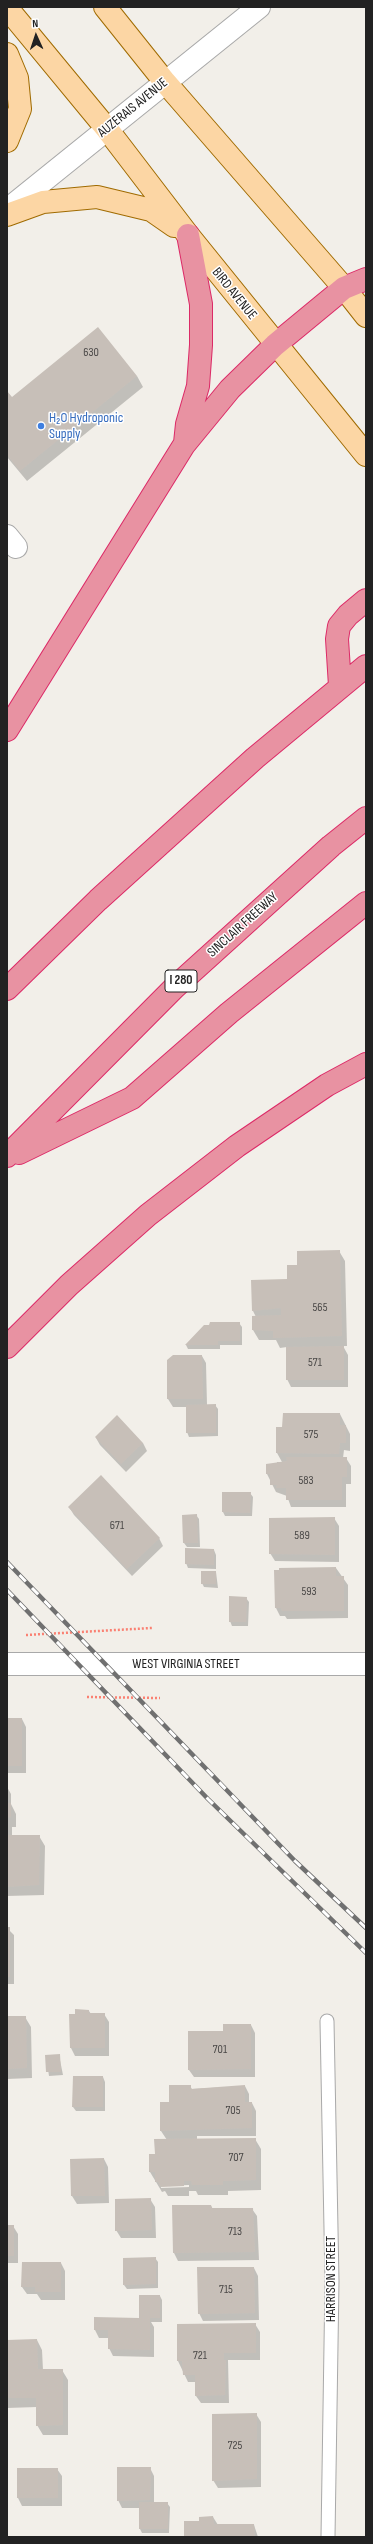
<!DOCTYPE html>
<html>
<head>
<meta charset="utf-8">
<style>
  body { margin:0 }
  #map { position:relative; width:373px; height:2544px; overflow:hidden; background:#f2efe9; font-family:"Sofia Sans Condensed",sans-serif }
  canvas { display:block }
  .frame { position:absolute; inset:0; border:8px solid #222; pointer-events:none }
  .north { position:absolute; left:16px; top:16px; width:40px; height:40px; -webkit-text-stroke:3px #fff; paint-order:stroke; rotate:357deg; font-size:11px; font-weight:700; line-height:16px; text-align:center; color:#222 }
  .north::after { content:''; display:block; margin:auto; width:14px; height:18px; background:#222; clip-path:polygon(50% 0,100% 100%,50% 72%,0 100%) }
</style>
</head>
<body>
<div id="map">
<canvas width="373" height="2544"></canvas>
<div class="frame"></div>
<div class="north">N</div>
</div>
<script>
const ctx = document.querySelector('canvas').getContext('2d');
ctx.lineJoin = 'round';
function paint(path, color) { ctx.fillStyle = color; ctx.fill(path, 'evenodd'); }
const shape = rows => new Path2D(rows.map(r => 'M' + r).join(''));
function stroke(path, color, width, dash) { ctx.strokeStyle = color; ctx.lineWidth = width; ctx.lineCap = dash ? 'butt' : 'round'; ctx.setLineDash(dash || []); ctx.stroke(path); }
function write(font, color, halo, rows, align = 'center') {
  ctx.font = font + ' "Sofia Sans Condensed",sans-serif'; ctx.lineWidth = 3; ctx.setLineDash([]); ctx.textBaseline = 'middle'; ctx.strokeStyle = halo; ctx.fillStyle = color; for (const [text, x, y, turn = 0] of rows) {
    ctx.save(); ctx.translate(x, y); ctx.rotate((+turn || 0) * Math.PI / 180); ctx.textAlign = isNaN(turn) ? turn : align; if (halo) ctx.strokeText(text, 0, 0); ctx.fillText(text, 0, 0); ctx.restore();
  }
}
const shadow = shape([
  [137,376,143,387,27,481,7,457,7,392,12,398],
  [339,1251,345,1261,347,1346,343,1346,348,1355,348,1387,291,1387,287,1379,287,1347,280,1348,276,1340,259,1340,253,1330,256,1317,253,1311,252,1281,288,1280],
  [239,1323,242,1327,242,1345,220,1345,220,1349,188,1349,186,1345,204,1326],
  [202,1356,206,1363,207,1405,215,1405,218,1409,218,1436,189,1437,187,1432,187,1407,173,1407,168,1399],
  [340,1414,350,1434,350,1451,344,1450,343,1458,346,1458,351,1466,351,1484,346,1484,346,1507,291,1507,287,1496,276,1492,267,1474,277,1465,277,1462,282,1462,277,1453,277,1428],
  [96,1438,143,1443,147,1451,126,1472,100,1445],
  [250,1493,253,1497,252,1516,225,1516,223,1512],
  [69,1507,159,1538,163,1546,132,1576,74,1515],
  [196,1515,199,1519,200,1547,187,1547,184,1543],
  [334,1518,339,1526,339,1562,275,1561,270,1553],
  [214,1550,216,1555,216,1569,188,1568,186,1563],
  [336,1568,348,1585,348,1618,287,1619,285,1616,280,1616,276,1608],
  [216,1572,218,1588,204,1587,202,1583],
  [246,1598,249,1602,248,1626,232,1626,230,1621],
  [7,1719,22,1719,26,1727,26,1773,7,1773],
  [7,1787,11,1794,11,1804,16,1814,16,1827,12,1827,12,1836,39,1836,45,1846,44,1895,7,1896],
  [7,1928,14,1935,14,1984,7,1984],
  [89,2011,91,2014,104,2014,109,2022,109,2056,75,2056,71,2048],
  [7,2017,25,2017,31,2027,32,2078,7,2079],
  [251,2025,255,2033,255,2077,194,2077,189,2070],
  [59,2055,63,2075,49,2076,46,2056],
  [103,2077,105,2082,105,2111,76,2111,73,2107],
  [190,2086,192,2089,245,2086,249,2094,249,2103,252,2103,256,2111,256,2136,197,2136,197,2140,255,2139,261,2149,261,2190,228,2191,228,2195,198,2195,196,2191,189,2191,189,2196,168,2196,165,2191,162,2192,150,2172,156,2155,167,2140,161,2131,170,2103],
  [189,2185,189,2187,161,2188,161,2186],
  [104,2159,108,2167,109,2203,77,2204,72,2196,71,2160],
  [150,2199,155,2207,156,2238,121,2238,116,2230],
  [173,2206,211,2206,213,2209,252,2209,257,2216,259,2260,178,2261,174,2253],
  [7,2226,13,2226,18,2234,18,2263,7,2263],
  [155,2258,158,2262,158,2288,127,2289,124,2285],
  [61,2263,65,2271,65,2300,41,2300,37,2294,27,2294,22,2287],
  [254,2268,258,2276,259,2320,203,2321,199,2313],
  [160,2296,162,2300,162,2322,151,2322,154,2327,154,2357,113,2356,109,2348,109,2338,99,2338,95,2330,140,2319],
  [255,2324,260,2332,260,2360,228,2360,229,2403,201,2403,196,2396,196,2382,188,2382,178,2361],
  [37,2340,42,2350,43,2370,62,2370,68,2380,68,2435,43,2435,37,2425,37,2407,7,2408,7,2341],
  [256,2414,261,2422,261,2487,218,2488,213,2480],
  [150,2468,154,2476,154,2503,167,2503,170,2507,169,2533,142,2533,140,2529,140,2508,122,2508,118,2500],
  [57,2469,62,2476,62,2506,22,2506,18,2498],
  [213,2517,218,2525,254,2525,258,2537,185,2537,200,2522]
]);
const building = shape([
  [98,327,137,376,20,471,7,455,7,391,12,397],
  [340,1250,342,1336,273,1338,273,1331,252,1330,252,1316,281,1315,281,1308,252,1311,251,1280,287,1279,287,1265,297,1265,297,1251],
  [210,1322,240,1322,240,1341,218,1341,218,1345,185,1345,204,1325,209,1325],
  [344,1346,344,1380,286,1380,286,1347],
  [173,1355,202,1355,203,1399,167,1399,167,1360],
  [216,1404,216,1433,186,1433,186,1405],
  [283,1413,340,1413,340,1425,346,1425,346,1443,340,1443,339,1454,276,1453,276,1427,282,1427],
  [117,1415,143,1443,121,1464,95,1437],
  [286,1457,347,1457,347,1477,342,1477,342,1500,286,1500,286,1488,276,1488,277,1485,270,1485,270,1474,266,1474,266,1464,287,1461],
  [101,1475,160,1538,127,1569,68,1507],
  [222,1492,251,1492,250,1513,222,1512],
  [197,1514,198,1543,183,1543,182,1515],
  [335,1517,335,1555,269,1554,269,1518],
  [185,1548,214,1549,214,1565,185,1564],
  [336,1567,336,1576,344,1576,344,1611,282,1611,281,1608,275,1608,274,1570,279,1570,279,1568],
  [201,1571,216,1571,216,1584,201,1584],
  [229,1596,247,1597,246,1622,229,1622],
  [7,1718,22,1718,22,1766,7,1766],
  [7,1803,11,1803,11,1817,7,1818],
  [7,1835,40,1835,39,1885,7,1887],
  [7,1927,10,1927,10,1977,7,1977],
  [75,2009,89,2010,89,2013,105,2013,105,2048,70,2048,69,2014,75,2014],
  [7,2016,26,2016,27,2068,7,2069],
  [223,2024,251,2024,251,2069,188,2070,188,2031,223,2031],
  [60,2054,61,2072,46,2072,45,2055],
  [73,2076,103,2076,103,2107,72,2107],
  [169,2085,191,2085,191,2089,245,2085,245,2102,252,2102,252,2128,160,2131,160,2102,169,2102],
  [256,2138,256,2180,223,2181,223,2185,192,2185,191,2181,184,2181,184,2186,161,2187,158,2182,155,2182,155,2172,149,2172,149,2154,155,2154,154,2139],
  [104,2158,105,2196,71,2196,70,2159],
  [151,2198,152,2230,115,2231,115,2199],
  [172,2205,211,2205,212,2208,253,2208,255,2252,173,2253],
  [7,2225,14,2225,14,2256,7,2256],
  [156,2257,156,2284,123,2285,123,2258],
  [22,2262,61,2262,61,2292,35,2292,35,2287,21,2287],
  [197,2267,254,2267,255,2313,198,2314],
  [139,2295,160,2295,160,2318,150,2318,150,2350,108,2349,108,2330,94,2330,94,2317,139,2318],
  [256,2323,256,2353,224,2353,224,2360,226,2360,225,2395,195,2396,195,2375,183,2375,182,2361,177,2361,177,2324],
  [37,2339,38,2369,63,2369,63,2425,36,2426,36,2398,7,2398,7,2340],
  [257,2413,257,2479,212,2481,212,2414],
  [117,2467,151,2467,150,2500,117,2501],
  [17,2468,58,2468,58,2498,17,2498],
  [139,2502,168,2502,168,2529,139,2529],
  [213,2516,214,2524,254,2524,255,2537,184,2537,184,2521,199,2521,199,2517]
]);
const path = shape([
  [26,1635,152,1628],
  [87,1697,160,1698]
]);
const service = shape([
  [327,2021,332,2281,328,2537]
]);
const minor = shape([
  [7,536,16,547],
  [7,1664,366,1664]
]);
const tertiary = shape([
  [7,210,259,7]
]);
const primary = shape([
  [105,7,165,82,344,288,366,316],
  [7,8,107,129,188,235,366,455],
  [7,54,17,78,20,109,7,141],
  [7,215,43,202,97,197,151,210,174,226]
]);
const motorway = shape([
  [185,443,187,424,198,386,201,345,201,304,188,235],
  [340,686,337,639,339,626,348,615,366,600],
  [7,730,184,445,230,389,275,345,344,288,366,279],
  [7,989,98,900,255,758,366,666],
  [19,1153,132,1098,229,1013,366,903],
  [7,1156,175,987,331,846,366,818],
  [7,1347,69,1285,148,1215,237,1146,327,1085,366,1064]
]);
const rail = shape([
  [7,1562,295,1861,366,1928],
  [7,1590,208,1799,366,1953]
]);
const markers = [
  [41,426,4,"#3f7fe0"]
];
const numberNames = [
  ["630",91,353],
  ["565",320,1308],
  ["571",315,1363],
  ["575",311,1435],
  ["583",306,1481],
  ["671",117,1526],
  ["589",302,1536],
  ["593",309,1592],
  ["701",220,2050],
  ["705",233,2111],
  ["707",236,2158],
  ["713",235,2232],
  ["715",226,2290],
  ["721",200,2356],
  ["725",235,2446]
];
const shields = [
  [181,981,32]
];
const shieldNames = [
  ["I 280",181,981]
];
const streetNames = [
  ["AUZERAIS AVENUE",133,108,-39],
  ["BIRD AVENUE",234,294,51],
  ["SINCLAIR FREEWAY",243,925,-42],
  ["WEST VIRGINIA STREET",186,1664],
  ["HARRISON STREET",331,2279,-90]
];
const shopNames = [
  ["H₂O Hydroponic",49,418],
  ["Supply",49,434]
];
paint(shadow, '#0003');
paint(building, '#c7bfb8');
stroke(service, '#a9a9a9', 15);
stroke(minor, '#a9a9a9', 24);
stroke(tertiary, '#a9a9a9', 24);
stroke(primary, '#a06b00', 24);
stroke(motorway, '#dc2a67', 24);
stroke(path, '#fa8072', 2.5, [2, 2]);
stroke(service, '#fff', 13);
stroke(minor, '#fff', 22);
stroke(tertiary, '#fff', 22);
stroke(primary, '#fcd6a4', 22);
stroke(motorway, '#e892a2', 22);
stroke(rail, '#707070', 4.5);
stroke(rail, '#fff', 3, [9]);
for (const [x, y, r, color] of markers) { const dot = new Path2D(); dot.arc(x, y, r, 0, 2 * Math.PI); ctx.fillStyle = color; ctx.fill(dot); stroke(dot, '#fff', 1.5); }
write('12px', '#4b4948', null, numberNames);
for (const [x, y, w] of shields) { const box = new Path2D(); box.roundRect(x - w / 2, y - 11, w, 22, 3); ctx.fillStyle = '#fff'; ctx.fill(box); stroke(box, '#222', 1); }
write('bold 13px', '#222', null, shieldNames);
write('14px', '#222', '#fff', streetNames);
write('14px', '#366cbe', '#fff', shopNames, 'left');
</script>
</body>
</html>
